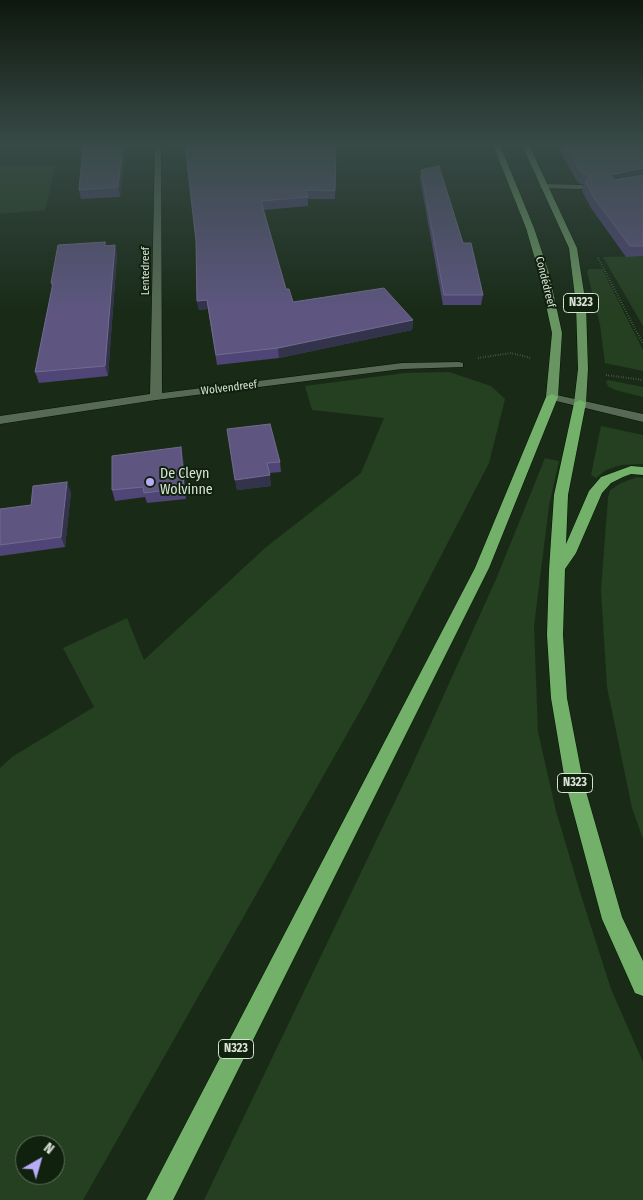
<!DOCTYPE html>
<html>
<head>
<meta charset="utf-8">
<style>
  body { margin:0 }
  #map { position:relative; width:643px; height:1200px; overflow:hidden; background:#192b17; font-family:"Fira Sans Condensed",sans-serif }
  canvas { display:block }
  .north { position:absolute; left:15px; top:1135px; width:50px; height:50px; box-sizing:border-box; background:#10210e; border:1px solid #606f5e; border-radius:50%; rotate:38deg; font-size:14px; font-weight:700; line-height:20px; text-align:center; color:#d8e3d6 }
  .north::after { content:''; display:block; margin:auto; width:18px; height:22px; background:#b8abf7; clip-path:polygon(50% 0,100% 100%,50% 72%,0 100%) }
</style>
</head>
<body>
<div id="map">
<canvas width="643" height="1200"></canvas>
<div class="north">N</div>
</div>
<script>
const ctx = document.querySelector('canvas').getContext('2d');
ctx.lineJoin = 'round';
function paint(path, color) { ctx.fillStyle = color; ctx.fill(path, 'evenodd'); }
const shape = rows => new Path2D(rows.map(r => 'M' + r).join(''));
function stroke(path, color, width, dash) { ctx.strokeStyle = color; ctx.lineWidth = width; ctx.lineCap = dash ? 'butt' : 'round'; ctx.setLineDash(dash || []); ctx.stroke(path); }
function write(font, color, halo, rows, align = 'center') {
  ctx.font = font + ' "Fira Sans Condensed",sans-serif'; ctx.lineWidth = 4; ctx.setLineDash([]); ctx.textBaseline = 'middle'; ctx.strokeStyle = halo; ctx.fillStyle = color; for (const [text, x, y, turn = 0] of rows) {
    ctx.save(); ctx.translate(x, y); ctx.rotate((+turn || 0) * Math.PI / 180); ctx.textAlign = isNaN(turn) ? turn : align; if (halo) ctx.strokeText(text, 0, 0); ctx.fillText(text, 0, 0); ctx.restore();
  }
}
const green = shape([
  [56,165,45,210,0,214,0,166],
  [643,256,643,326,603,257],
  [589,269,602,269,643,350,643,371,605,363,600,325,587,271],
  [449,372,491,386,505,399,489,463,368,697,83,1200,0,1200,0,768,12,757,94,707,63,648,127,618,144,660,265,548,361,473,384,418,312,410,305,386,405,373],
  [25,1145,55,1145,55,1175,25,1175],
  [608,380,643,387,643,397,615,390,608,386,606,382],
  [601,426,643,435,643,464,621,465,606,470,596,478,591,475],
  [545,458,559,461,549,506,534,626,538,732,556,811,580,892,611,989,643,1062,643,1200,204,1200,411,768,497,577],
  [637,477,643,478,643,839,632,808,607,687,601,590,608,498,610,490,621,483]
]);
const path = shape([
  [598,258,643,344],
  [478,358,511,353,531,358],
  [606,375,643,380]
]);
const minor = shape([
  [155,145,161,145,162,393,402,363,459,362,463,363,463,367,402,369,156,400,0,424,0,416,150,394,155,145],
  [544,184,582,185,586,187,582,189,541,188,540,186,544,184],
  [552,394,643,414,643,422,548,399,548,395,552,394]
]);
const major = shape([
  [493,145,500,145,534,228,549,273,562,333,558,397,552,400,546,397,552,333,539,273,526,228,493,145],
  [522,145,529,145,577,248,586,305,588,369,586,403,580,406,574,403,578,369,576,305,569,248,522,145]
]);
const highway = shape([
  [552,394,558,397,489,568,173,1200,146,1200,475,568,546,397,552,394],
  [580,400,586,403,568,495,566,544,589,491,601,477,631,466,643,467,643,475,631,474,623,477,611,483,602,493,576,553,565,569,563,635,567,698,583,781,622,917,643,961,643,996,635,993,602,919,565,781,551,698,547,635,549,570,554,495,574,403,580,400]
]);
const wall = shape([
  [83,145,126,145,120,197,81,199,79,190],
  [336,145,335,199,308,199,308,206,263,210,286,289,293,302,413,320,412,330,279,358,217,365,208,309,199,310,197,301,196,241],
  [562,145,643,145,643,256,626,257,591,208,582,191,584,185,579,183,575,178,560,151],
  [421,170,463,243,483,295,481,305,443,305,420,179],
  [105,242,106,246,115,245,117,255,108,376,39,383,35,372,52,287,51,283],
  [227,429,280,462,281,472,269,473,271,486,237,490],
  [183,457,186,499,147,503,145,497,115,501,112,490],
  [71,492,65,547,0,556,0,509,31,505]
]);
const shadedWall = shape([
  [123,145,126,145,120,197,118,187],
  [643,168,643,176,607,185,610,175],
  [115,245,117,255,108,376,105,366],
  [207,300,208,309,199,310,197,301],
  [413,320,412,330,279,358,278,348],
  [181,447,183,457,186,499,184,488],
  [270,475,271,486,237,490,235,480],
  [67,482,71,492,65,547,61,537]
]);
const building = shape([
  [83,145,123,145,118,187,79,190,83,145],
  [185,145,336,145,335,191,305,190,308,197,261,201,286,289,289,289,293,302,384,288,413,320,278,348,216,355,207,300,197,301,196,241,185,145],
  [565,145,643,145,643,168,610,175,615,180,643,175,643,246,630,246,594,198,585,181,591,176,582,173,578,168,565,145],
  [439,166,463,243,471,243,483,295,444,295,421,170,439,166],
  [105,242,105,246,115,245,105,366,35,372,53,283,51,283,58,245,105,242],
  [270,424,280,462,267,463,270,475,235,480,227,429,270,424],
  [181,447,184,488,144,493,143,487,112,490,112,456,181,447],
  [67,482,61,537,0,545,0,509,31,505,33,486,67,482]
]);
const markers = [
  [150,482,5,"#b8abf7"]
];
const farStreetnames = [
  ["Lentedreef",146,271,-90],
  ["Condédreef",545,282,76],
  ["Wolvendreef",229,388,-7]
];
const shields = [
  [581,303,35],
  [575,783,35],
  [236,1049,35]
];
const shieldNames = [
  ["N323",581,303],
  ["N323",575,783],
  ["N323",236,1049]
];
const poiNames = [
  ["De Cleyn",160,474],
  ["Wolvinne",160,490]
];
paint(green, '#253f21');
stroke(minor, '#041303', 1);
stroke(major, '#041303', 1);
stroke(highway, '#041303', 1);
stroke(path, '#687866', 2, [0.5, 2]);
paint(minor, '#576b54');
paint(major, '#689561');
paint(highway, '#73b16a');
paint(wall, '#4f4576');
paint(shadedWall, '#33334c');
paint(building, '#5e5681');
stroke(building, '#716c8e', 1);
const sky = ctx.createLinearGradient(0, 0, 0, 313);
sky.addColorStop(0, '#0e180d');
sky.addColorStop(0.46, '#384a47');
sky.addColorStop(1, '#384a4700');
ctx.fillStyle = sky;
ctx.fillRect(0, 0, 643, 313);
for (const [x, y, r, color] of markers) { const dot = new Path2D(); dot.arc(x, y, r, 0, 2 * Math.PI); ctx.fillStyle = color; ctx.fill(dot); stroke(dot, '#10210e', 2); }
write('11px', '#d8e3d6', '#10210e', farStreetnames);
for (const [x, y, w] of shields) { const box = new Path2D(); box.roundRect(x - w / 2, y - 9.5, w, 19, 4); ctx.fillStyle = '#10210e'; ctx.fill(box); stroke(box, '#d8e3d6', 1); }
write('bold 12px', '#d8e3d6', null, shieldNames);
write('14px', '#d8e3d6', '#10210e', poiNames, 'left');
</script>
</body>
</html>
